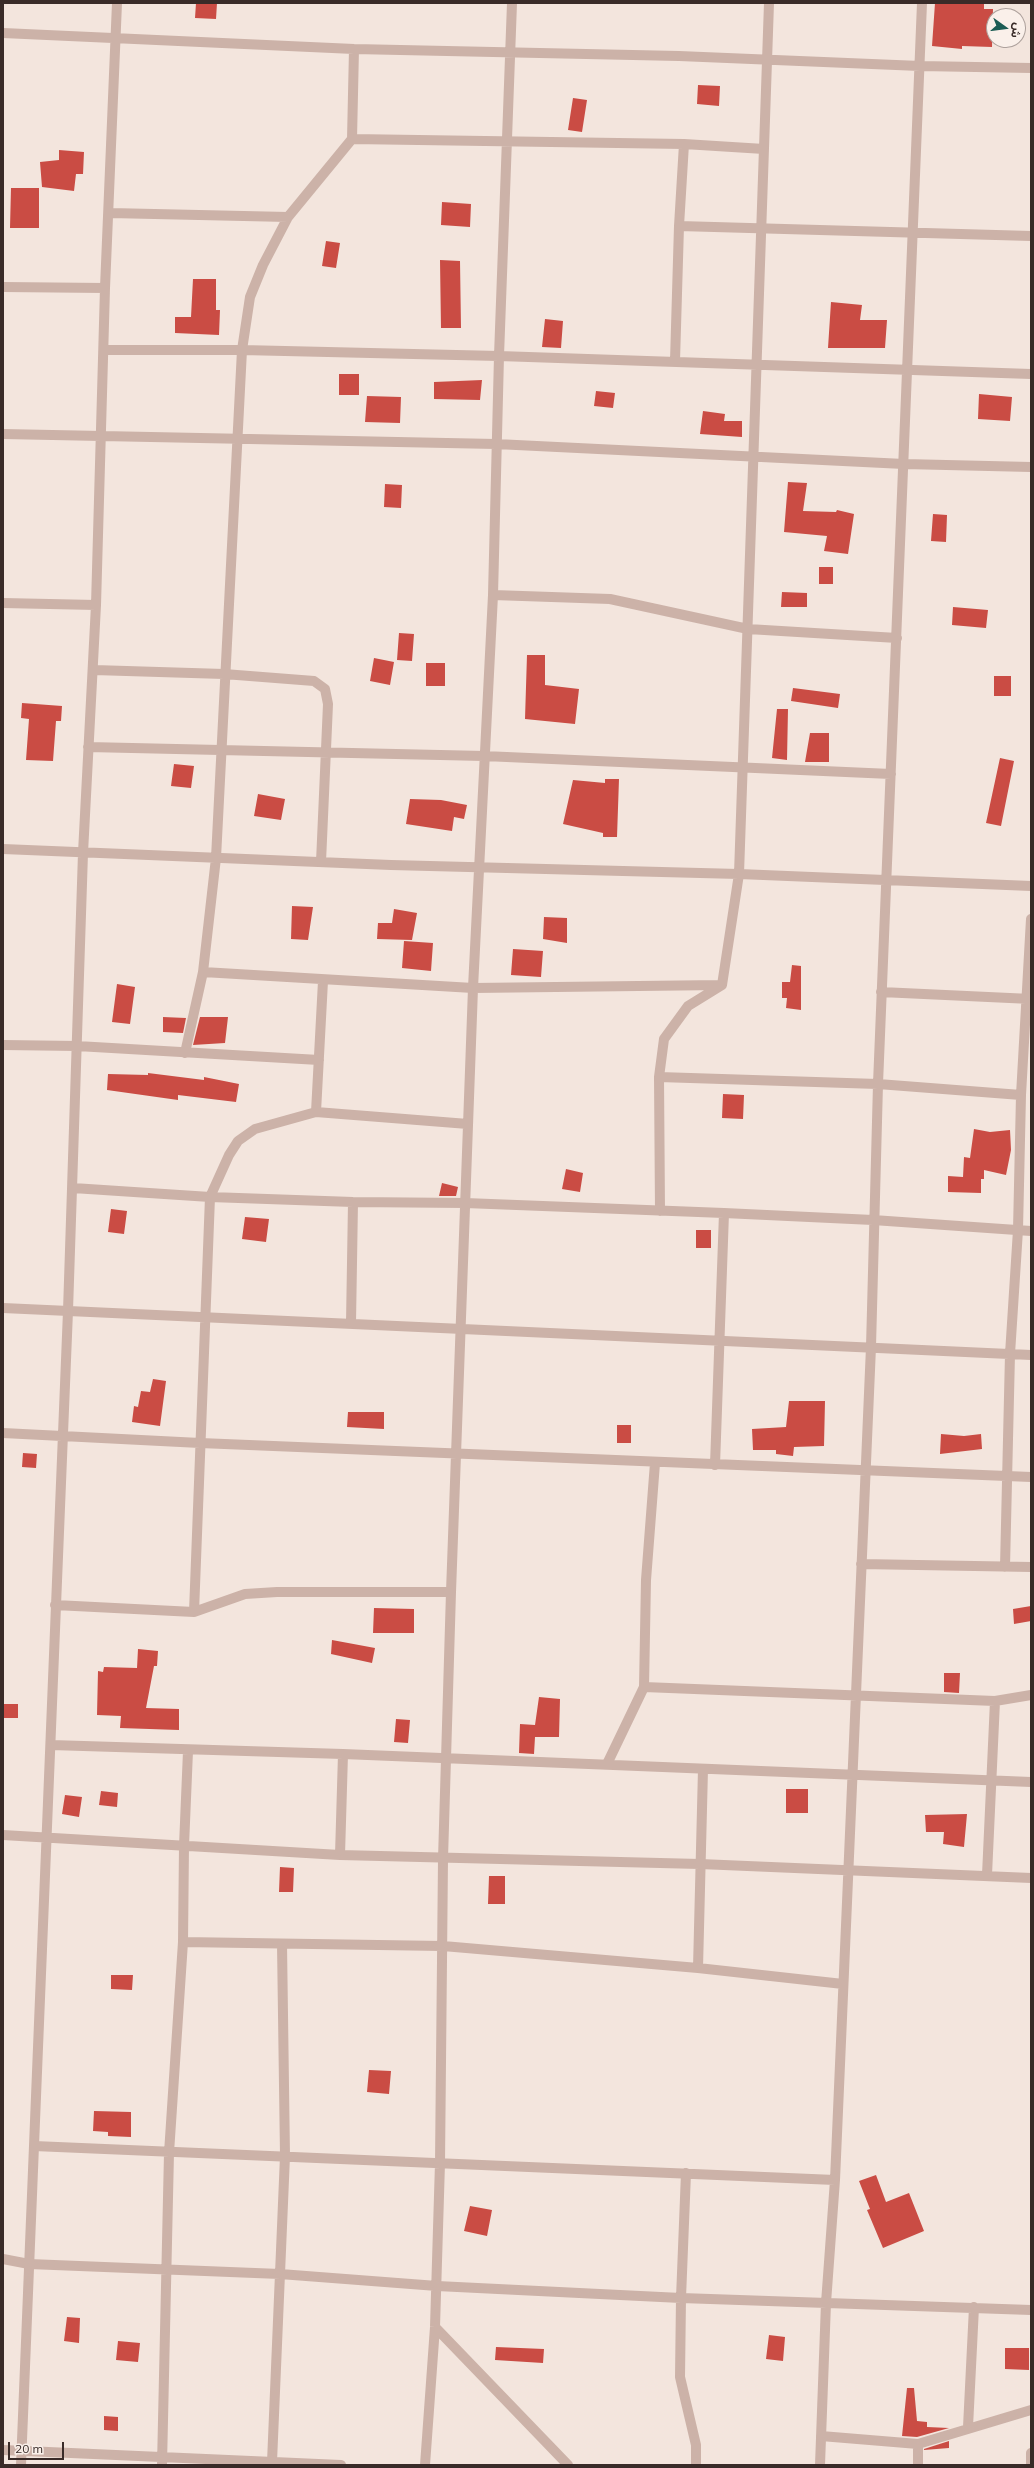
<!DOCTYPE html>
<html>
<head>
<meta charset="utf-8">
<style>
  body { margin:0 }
  #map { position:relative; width:1034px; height:2468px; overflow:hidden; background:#f3e5dd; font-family:Mulish,"Noto Sans Arabic",sans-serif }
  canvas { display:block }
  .frame { position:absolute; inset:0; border:4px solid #392b28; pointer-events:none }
  .north { position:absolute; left:986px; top:8px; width:40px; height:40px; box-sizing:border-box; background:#faf0ea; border:1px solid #ada19c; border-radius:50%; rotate:104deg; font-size:11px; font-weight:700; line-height:16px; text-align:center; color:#392b28 }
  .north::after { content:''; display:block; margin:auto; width:14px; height:18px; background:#1c5c54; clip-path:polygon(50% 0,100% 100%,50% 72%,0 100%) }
  .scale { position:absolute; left:8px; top:2442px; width:56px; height:18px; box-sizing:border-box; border:2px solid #392b28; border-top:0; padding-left:5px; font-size:12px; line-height:14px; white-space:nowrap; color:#392b28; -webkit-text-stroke:3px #faf0ea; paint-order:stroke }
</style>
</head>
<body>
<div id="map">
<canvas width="1034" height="2468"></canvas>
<div class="frame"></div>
<div class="north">ش</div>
<div class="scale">20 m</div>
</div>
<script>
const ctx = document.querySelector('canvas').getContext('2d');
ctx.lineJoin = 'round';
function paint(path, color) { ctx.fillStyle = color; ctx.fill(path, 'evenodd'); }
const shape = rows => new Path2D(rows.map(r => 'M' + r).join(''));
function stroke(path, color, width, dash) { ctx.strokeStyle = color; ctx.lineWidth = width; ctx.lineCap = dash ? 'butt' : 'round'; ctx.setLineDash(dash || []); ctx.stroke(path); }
const building = shape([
  [196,3,217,3,216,19,195,18],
  [935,3,984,3,984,9,993,9,992,47,962,46,962,49,932,46],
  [698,85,720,86,719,106,697,104],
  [573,98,587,100,582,132,568,130],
  [59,150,84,152,83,174,76,174,74,191,42,187,40,162,59,160],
  [11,188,39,188,39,228,10,228],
  [442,202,471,204,470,227,441,225],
  [326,241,340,243,336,268,322,266],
  [440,260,460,261,461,328,441,328],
  [193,279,216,279,216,310,220,310,219,335,175,333,175,317,191,317],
  [831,302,862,305,860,320,887,320,885,348,828,348],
  [545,319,563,321,561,348,542,347],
  [339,374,359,374,359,395,339,395],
  [482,380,480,400,434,399,434,382],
  [596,391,615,393,613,408,594,406],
  [979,394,1012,397,1010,421,978,419],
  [367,396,401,397,400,423,365,422],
  [703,411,725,414,724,421,742,421,742,437,700,434],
  [788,482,807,483,803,511,836,512,837,510,854,514,848,554,824,551,827,536,784,532],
  [385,484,402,485,401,508,384,507],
  [933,514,947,515,946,542,931,541],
  [819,567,833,567,833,584,819,584],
  [782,592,807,593,807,607,781,607],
  [953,607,988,610,986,628,952,625],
  [399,633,414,634,412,661,397,660],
  [527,655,545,655,545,685,579,689,575,724,525,719],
  [374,658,394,662,390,685,370,681],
  [426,663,445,663,445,686,426,686],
  [994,676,1011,676,1011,696,994,696],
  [793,688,840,694,838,708,791,701],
  [22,703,62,706,61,721,56,721,53,761,26,760,29,719,21,718],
  [777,709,788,709,787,760,772,758],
  [810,733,829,733,829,762,805,762],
  [1000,758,1014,761,1001,826,986,823],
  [174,764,194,766,191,788,171,786],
  [605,779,619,779,617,837,603,837,603,833,563,824,573,780,605,783],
  [258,794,285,799,281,820,254,816],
  [410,799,441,800,467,805,464,819,454,817,452,831,406,824],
  [292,906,313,907,308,940,291,939],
  [394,909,417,913,412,940,377,939,378,923,392,923],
  [544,917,567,918,567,943,543,939],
  [404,941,433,943,431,971,402,968],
  [513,949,543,951,541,977,511,975],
  [792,965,801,966,801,1010,786,1008,787,998,782,998,782,982,790,982],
  [117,984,135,987,130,1024,112,1022],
  [163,1017,186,1018,183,1033,163,1032],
  [200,1017,228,1017,225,1043,193,1045],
  [148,1073,204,1080,204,1077,239,1084,236,1102,178,1095,178,1100,107,1090,108,1074,148,1075],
  [723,1094,744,1095,743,1119,722,1118],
  [974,1129,990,1132,1010,1130,1011,1150,1006,1175,984,1170,984,1179,981,1179,981,1193,948,1192,948,1176,963,1177,964,1157,970,1158],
  [566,1169,583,1173,580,1192,562,1189],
  [442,1183,458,1187,456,1196,439,1196],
  [111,1209,127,1211,124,1234,108,1232],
  [245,1217,269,1219,266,1242,242,1239],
  [696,1230,711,1230,711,1248,696,1248],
  [153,1379,166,1381,160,1426,132,1422,134,1406,138,1407,141,1391,150,1392],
  [789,1401,825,1401,824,1446,794,1447,793,1456,776,1454,776,1450,753,1450,752,1429,786,1427],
  [348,1412,384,1412,384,1429,347,1427],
  [617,1425,631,1425,631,1443,617,1443],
  [941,1434,964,1436,981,1434,982,1449,940,1454],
  [23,1453,37,1454,36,1468,22,1467],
  [1031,1606,1031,1621,1014,1624,1013,1609],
  [374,1608,414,1609,414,1633,373,1633],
  [332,1640,375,1648,372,1663,331,1654],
  [138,1649,158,1651,157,1666,154,1666,146,1708,179,1709,179,1730,120,1728,121,1716,97,1715,98,1671,103,1672,104,1667,137,1668],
  [944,1673,960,1673,959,1693,944,1692],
  [539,1697,560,1699,559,1737,535,1737,534,1754,519,1753,520,1724,535,1725],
  [3,1704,18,1704,18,1718,3,1718],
  [396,1719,410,1720,408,1743,394,1742],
  [786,1789,808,1789,808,1813,786,1813],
  [101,1791,118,1793,117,1807,99,1805],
  [65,1795,82,1797,79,1817,62,1814],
  [967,1814,964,1847,943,1844,944,1832,926,1832,925,1815],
  [280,1867,294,1868,293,1892,279,1892],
  [489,1876,505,1876,505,1904,488,1904],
  [111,1975,133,1975,132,1990,111,1989],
  [369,2070,391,2071,389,2094,367,2092],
  [94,2111,131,2112,131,2137,108,2136,108,2132,93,2131],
  [876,2175,886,2202,909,2193,924,2231,883,2248,867,2210,870,2209,859,2181],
  [470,2206,492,2210,487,2236,464,2231],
  [67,2317,80,2318,79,2343,64,2341],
  [769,2335,785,2337,783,2361,766,2359],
  [118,2341,140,2343,138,2362,116,2360],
  [496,2347,544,2349,543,2363,495,2360],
  [1005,2348,1029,2348,1029,2370,1005,2369],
  [907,2388,914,2388,917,2421,927,2422,927,2427,949,2428,917,2437,902,2436],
  [104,2416,118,2417,118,2431,104,2430],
  [949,2441,949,2448,924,2450,924,2449]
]);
const minor = shape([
  [3,33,354,49,679,56,920,66,1031,68],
  [352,139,684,144],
  [110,213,288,217,352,139,354,49],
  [679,226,1031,236],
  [3,287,105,288],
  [104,350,242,350,499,356,1031,374],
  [675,361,679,226,684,144,764,149],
  [3,434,496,444,904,464,1031,467],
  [493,595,610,599,748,629,897,638],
  [3,603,96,605],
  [94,670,224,674,314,681,325,689,328,704,321,862],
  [88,747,484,756,891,774],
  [3,849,391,865,739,874,1031,886],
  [203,972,473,988,721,985],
  [881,992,1031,999],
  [3,1045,77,1046,319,1060],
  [185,1053,203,972,216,858,242,350,250,297,263,265,288,217],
  [659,1077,878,1084,1021,1095],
  [316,1112,323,981],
  [73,1188,210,1197,353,1202,465,1203,724,1213,873,1220,1031,1231],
  [660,1211,659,1077,664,1039,688,1006,722,985,739,874,769,3],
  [3,1308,1031,1355],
  [351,1323,353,1202],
  [3,1433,200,1443,1031,1477],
  [715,1465,724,1213],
  [861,1564,1031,1567],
  [1005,1567,1010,1354,1018,1230,1021,1095,1031,919],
  [55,1605,194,1612,245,1594,277,1592,451,1592],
  [194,1612,210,1197,229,1155,238,1141,255,1129,316,1112,468,1124],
  [644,1687,995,1701,1031,1695],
  [51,1745,343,1754,1031,1782],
  [607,1764,644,1687,646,1580,655,1463],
  [3,1835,340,1855,700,1864,1031,1878],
  [340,1855,343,1754],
  [987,1875,995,1701],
  [183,1942,443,1946,698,1968,843,1984],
  [698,1968,703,1769],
  [34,2146,835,2180],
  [686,2173,681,2298,680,2377,696,2445,696,2465],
  [3,2259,29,2264,280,2274,437,2286,681,2298,1031,2310],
  [435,2327,568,2465],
  [968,2427,974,2307],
  [821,2436,918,2444,1031,2410],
  [918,2444,918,2465],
  [3,2450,341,2465],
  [272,2462,285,2156,282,1944],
  [21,2465,68,1311,83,853,96,605,105,288,117,3],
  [162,2465,169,2153,183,1942,184,1846,188,1751],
  [425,2465,435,2327,440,2163,443,1859,451,1592,473,988,493,595,499,356,512,3],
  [820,2465,826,2303,835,2180,871,1347,878,1084,922,3],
  [1031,2465,1031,2453]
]);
paint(building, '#ca4c44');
stroke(minor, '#ccb2a8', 10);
</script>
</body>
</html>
